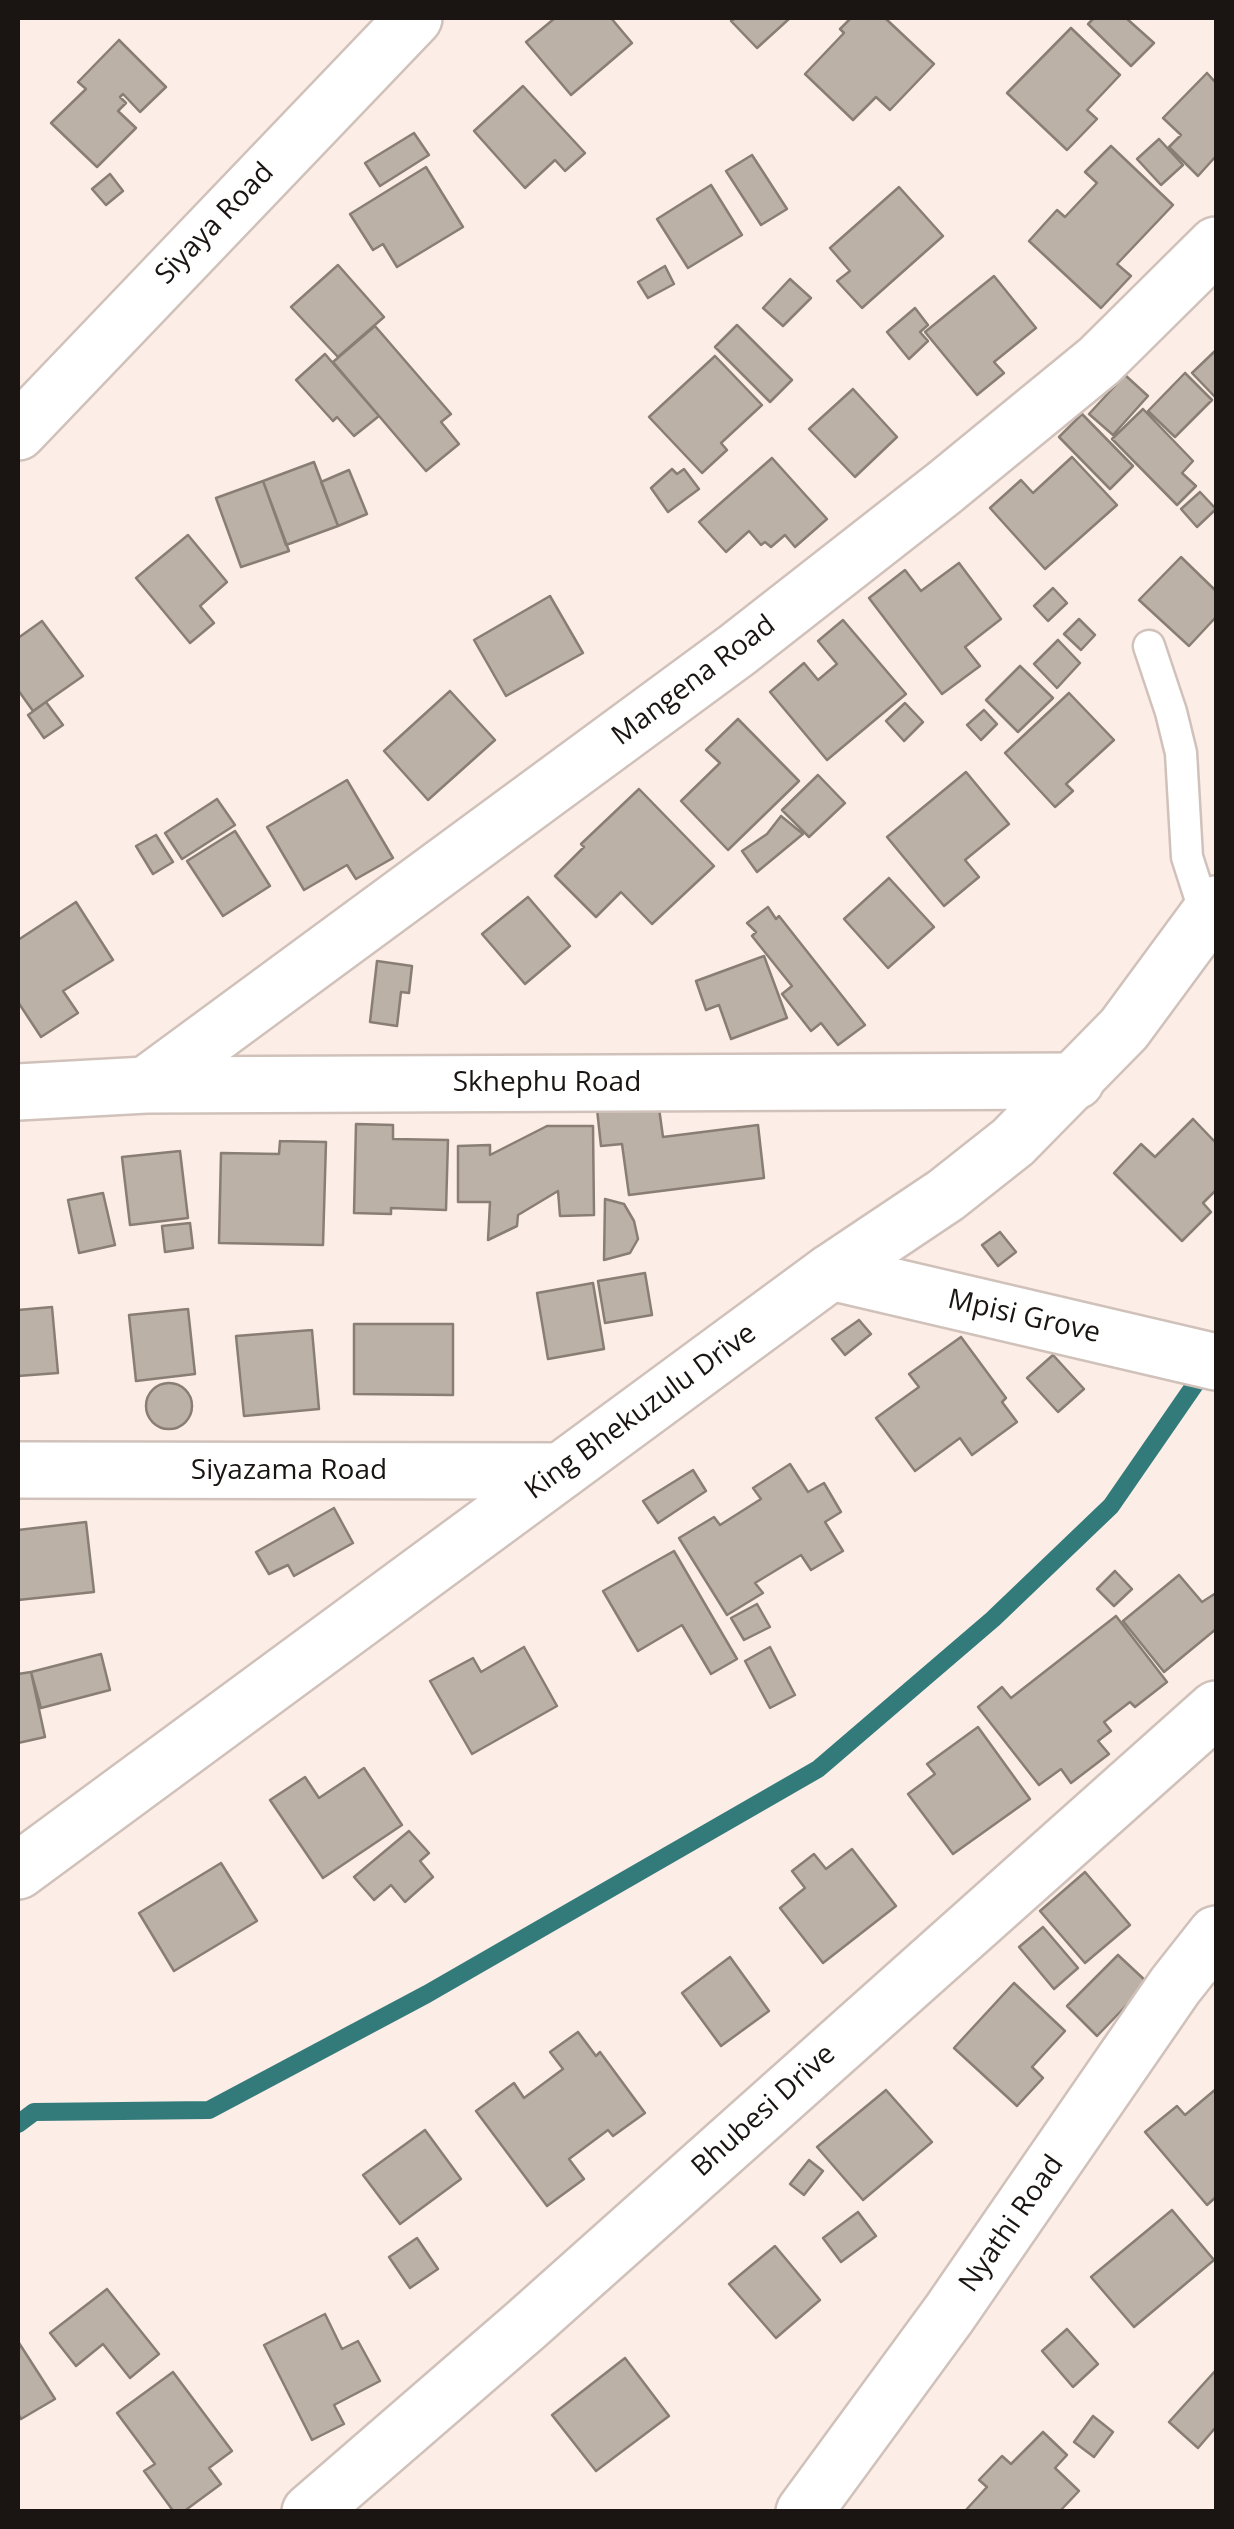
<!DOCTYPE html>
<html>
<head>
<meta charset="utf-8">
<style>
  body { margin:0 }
  #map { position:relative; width:1234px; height:2529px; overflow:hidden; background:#fcede6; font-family:"Open Sans",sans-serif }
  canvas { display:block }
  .frame { position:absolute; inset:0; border:20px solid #1a1512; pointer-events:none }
</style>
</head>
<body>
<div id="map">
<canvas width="1234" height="2529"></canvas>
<div class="frame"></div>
</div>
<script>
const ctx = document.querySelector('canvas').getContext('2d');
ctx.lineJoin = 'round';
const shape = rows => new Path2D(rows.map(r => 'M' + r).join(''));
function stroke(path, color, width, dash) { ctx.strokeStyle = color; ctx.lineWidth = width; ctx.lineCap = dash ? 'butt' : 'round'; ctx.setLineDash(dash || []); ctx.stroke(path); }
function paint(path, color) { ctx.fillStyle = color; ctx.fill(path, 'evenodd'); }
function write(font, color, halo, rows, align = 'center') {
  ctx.font = font + ' "Open Sans",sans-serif'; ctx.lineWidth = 10; ctx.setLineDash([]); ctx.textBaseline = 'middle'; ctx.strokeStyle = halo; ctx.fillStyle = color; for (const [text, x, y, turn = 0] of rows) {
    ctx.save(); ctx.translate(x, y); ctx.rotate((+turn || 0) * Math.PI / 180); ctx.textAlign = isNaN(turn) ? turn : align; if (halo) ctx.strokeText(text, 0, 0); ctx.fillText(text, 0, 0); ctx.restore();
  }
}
const stream = shape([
  [18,2124,34,2112,209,2110,427,1994,818,1769,993,1619,1111,1506,1207,1367]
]);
const building = shape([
  [555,18,611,18,632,43,571,95,526,42,555,18],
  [736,18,790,18,757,48,731,21,736,18],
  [851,18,885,18,934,64,890,110,876,97,853,120,805,74,844,33,840,29,851,18],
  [1094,18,1126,18,1154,43,1131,66,1088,24,1094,18],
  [1071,28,1120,75,1087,110,1097,119,1067,150,1007,93,1071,28],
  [119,40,166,87,140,112,123,94,120,97,126,103,118,111,136,128,97,167,51,123,86,89,78,82,119,40],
  [1207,73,1216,83,1216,156,1198,176,1169,147,1181,135,1163,118,1207,73],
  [523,86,585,153,565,171,555,160,525,188,474,131,523,86],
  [414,133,429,155,380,186,365,163,414,133],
  [1159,139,1183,165,1161,185,1137,159,1159,139],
  [1111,146,1173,205,1117,264,1131,276,1101,308,1029,241,1057,210,1065,217,1097,183,1085,172,1111,146],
  [752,155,787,209,761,225,726,171,752,155],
  [426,167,463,227,397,267,383,244,373,250,350,214,426,167],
  [110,174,123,191,106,205,92,189,110,174],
  [711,185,742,235,688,268,657,219,711,185],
  [899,187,943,236,862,308,837,281,850,271,830,248,899,187],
  [338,265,384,317,338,357,291,307,338,265],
  [665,266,674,284,648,298,638,282,665,266],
  [994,276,1036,328,994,362,1004,373,977,395,925,332,994,276],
  [790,279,811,298,783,326,763,308,790,279],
  [915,308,928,325,920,332,928,341,909,359,887,332,915,308],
  [737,325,792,380,770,402,715,347,737,325],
  [375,326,451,414,441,422,459,444,426,471,333,362,375,326],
  [1216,350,1216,398,1192,373,1216,350],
  [325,354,379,416,354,436,337,417,333,421,296,380,325,354],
  [715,356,762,405,721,443,727,450,702,473,649,417,715,356],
  [1185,373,1212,400,1175,437,1148,411,1185,373],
  [1125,375,1148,396,1113,435,1089,414,1125,375],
  [853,389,897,437,855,477,809,429,853,389],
  [1143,409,1193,461,1182,473,1196,486,1177,505,1112,439,1143,409],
  [1082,414,1133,466,1110,489,1059,437,1082,414],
  [1072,457,1117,505,1045,569,990,508,1021,480,1033,493,1072,457],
  [772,458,827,519,795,547,785,535,771,547,765,542,761,545,749,531,726,552,699,522,772,458],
  [314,462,338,526,286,545,263,481,314,462],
  [672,469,677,474,684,469,699,489,668,512,651,488,672,469],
  [349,470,367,514,338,526,321,482,349,470],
  [263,481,289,551,241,567,216,498,263,481],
  [1200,492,1216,509,1197,527,1181,509,1200,492],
  [188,535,227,582,200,606,214,623,190,643,136,578,188,535],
  [1181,557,1216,591,1216,617,1189,646,1139,600,1181,557],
  [959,563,1001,619,965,647,980,666,942,694,869,598,905,570,921,591,959,563],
  [1053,588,1067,603,1048,621,1034,606,1053,588],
  [550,596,583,653,506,696,474,640,550,596],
  [1079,619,1095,635,1081,650,1064,634,1079,619],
  [843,620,906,694,827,760,770,692,804,663,818,680,837,664,818,641,843,620],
  [42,621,83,676,33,711,18,690,18,638,42,621],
  [1058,640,1080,663,1057,688,1034,664,1058,640],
  [1020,666,1053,698,1018,732,986,700,1020,666],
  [450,691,495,740,428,800,384,751,450,691],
  [1069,693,1114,740,1066,784,1073,791,1055,807,1005,753,1069,693],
  [46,702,63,725,44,738,28,715,46,702],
  [905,703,923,722,904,741,886,721,905,703],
  [984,710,997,724,981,740,967,725,984,710],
  [738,719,799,781,728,850,681,801,720,763,706,750,738,719],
  [966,772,1009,824,965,860,979,877,944,906,887,837,966,772],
  [818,775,845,803,809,837,782,810,818,775],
  [347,780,393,858,356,879,347,865,304,890,267,827,347,780],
  [639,789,714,866,652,924,621,892,596,917,555,876,584,847,581,844,639,789],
  [217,799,235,825,182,859,165,833,217,799],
  [781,816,803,834,757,872,742,851,767,834,781,816],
  [235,831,270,886,223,916,187,861,235,831],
  [156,835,173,862,153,874,136,846,156,835],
  [889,878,934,927,888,968,844,919,889,878],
  [528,897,570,946,525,984,482,934,528,897],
  [76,902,113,960,63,991,78,1013,41,1037,18,1002,18,940,76,902],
  [768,907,776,919,779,916,865,1025,838,1045,821,1023,811,1031,782,994,792,986,752,936,756,932,747,923,768,907],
  [764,956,787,1018,731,1039,719,1005,706,1010,696,981,764,956],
  [377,961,412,966,409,993,401,992,397,1026,370,1022,377,961],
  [658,1101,663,1137,758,1125,764,1178,629,1195,622,1144,601,1146,597,1109,658,1101],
  [1193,1119,1216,1143,1216,1190,1203,1203,1211,1212,1182,1241,1114,1173,1141,1144,1155,1157,1193,1119],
  [356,1124,393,1125,393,1139,448,1140,446,1210,391,1208,391,1214,354,1213,356,1124],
  [547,1126,593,1126,594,1215,560,1216,558,1191,518,1215,517,1226,488,1240,490,1202,458,1202,458,1146,490,1145,490,1155,547,1126],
  [280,1141,326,1142,323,1245,219,1243,221,1153,279,1154,280,1141],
  [180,1151,188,1218,130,1225,122,1157,180,1151],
  [103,1193,115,1245,79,1253,68,1200,103,1193],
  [605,1199,624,1204,634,1221,638,1239,630,1253,604,1260,605,1199],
  [190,1223,193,1248,165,1252,162,1226,190,1223],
  [1000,1232,1016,1252,998,1266,982,1245,1000,1232],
  [645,1273,652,1315,605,1323,598,1281,645,1273],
  [593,1283,604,1349,548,1359,537,1293,593,1283],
  [52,1307,58,1373,18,1376,18,1310,52,1307],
  [188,1309,195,1374,136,1381,129,1315,188,1309],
  [859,1320,871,1334,845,1355,832,1339,859,1320],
  [354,1324,453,1324,453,1395,354,1394,354,1324],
  [312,1330,319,1409,244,1416,236,1336,312,1330],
  [961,1337,1006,1398,1002,1402,1017,1422,972,1455,960,1438,915,1471,876,1418,919,1387,909,1374,961,1337],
  [1053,1355,1084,1389,1058,1412,1027,1378,1053,1355],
  '146 1406a23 23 0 1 1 46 0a23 23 0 1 1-46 0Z',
  [790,1464,808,1492,824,1483,841,1512,825,1522,843,1551,811,1570,801,1555,755,1583,763,1593,727,1615,679,1538,714,1517,720,1525,761,1499,753,1488,790,1464],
  [693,1470,706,1491,658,1523,643,1501,693,1470],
  [334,1508,353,1543,294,1576,288,1565,269,1574,256,1552,334,1508],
  [86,1522,94,1592,18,1600,18,1530,86,1522],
  [674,1551,737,1659,711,1674,682,1625,638,1651,603,1591,674,1551],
  [1115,1571,1132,1589,1114,1606,1097,1589,1115,1571],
  [1179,1575,1202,1602,1216,1593,1216,1629,1164,1672,1123,1621,1179,1575],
  [757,1604,770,1627,744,1640,731,1618,757,1604],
  [1116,1616,1167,1682,1135,1707,1130,1702,1104,1722,1111,1731,1098,1741,1109,1754,1071,1783,1061,1769,1039,1785,978,1707,1002,1687,1011,1698,1116,1616],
  [524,1647,557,1706,472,1754,430,1681,473,1658,481,1672,524,1647],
  [770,1647,795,1695,770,1708,745,1661,770,1647],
  [101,1654,110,1690,41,1708,31,1672,101,1654],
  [31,1672,45,1737,18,1743,18,1674,31,1672],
  [978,1727,1030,1799,953,1854,908,1794,935,1774,927,1764,978,1727],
  [364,1768,402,1825,323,1878,270,1800,305,1777,319,1798,364,1768],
  [409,1831,429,1853,420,1861,433,1877,405,1902,391,1885,374,1900,354,1877,409,1831],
  [852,1849,896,1906,823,1963,780,1908,805,1888,792,1871,814,1854,826,1869,852,1849],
  [221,1863,257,1921,174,1971,139,1913,221,1863],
  [1085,1872,1130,1925,1085,1963,1040,1911,1085,1872],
  [1043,1927,1078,1968,1054,1989,1019,1947,1043,1927],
  [1118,1955,1148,1983,1097,2036,1067,2006,1118,1955],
  [730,1957,769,2011,721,2046,682,1993,730,1957],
  [1014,1983,1065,2031,1032,2067,1043,2078,1017,2106,954,2048,1014,1983],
  [578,2032,596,2056,600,2052,645,2113,613,2136,608,2130,569,2159,584,2179,547,2206,476,2111,514,2083,524,2098,563,2069,550,2052,578,2032],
  [1216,2089,1216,2197,1207,2205,1145,2132,1177,2106,1185,2115,1216,2089],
  [886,2090,932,2142,863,2200,817,2147,886,2090],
  [425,2130,461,2179,400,2224,363,2175,425,2130],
  [809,2160,823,2171,804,2195,790,2184,809,2160],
  [1172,2210,1214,2260,1134,2327,1091,2277,1172,2210],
  [858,2212,876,2236,841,2262,823,2238,858,2212],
  [417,2238,438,2269,410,2288,389,2257,417,2238],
  [775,2246,820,2300,776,2338,729,2284,775,2246],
  [107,2289,159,2354,130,2378,103,2344,76,2366,50,2333,107,2289],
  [325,2314,342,2349,358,2341,380,2381,334,2405,344,2424,312,2440,264,2345,325,2314],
  [1067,2329,1098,2364,1073,2387,1042,2351,1067,2329],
  [19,2343,55,2399,21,2419,18,2413,19,2343],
  [625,2358,669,2416,596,2471,552,2415,625,2358],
  [1216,2370,1216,2427,1198,2448,1169,2422,1216,2370],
  [173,2372,232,2451,209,2468,221,2484,183,2512,174,2512,144,2471,155,2464,117,2413,173,2372],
  [1093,2416,1113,2432,1094,2457,1074,2442,1093,2416],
  [1043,2432,1067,2455,1055,2468,1079,2491,1059,2512,965,2511,987,2487,979,2480,1002,2456,1011,2464,1043,2432]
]);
const service = shape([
  [1149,646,1171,712,1181,753,1187,857,1207,919]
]);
const minor = shape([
  [18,432,414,18],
  [146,1085,737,650,944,488,1099,361,1216,245],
  [18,1092,146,1085,1076,1081],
  [831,1272,1216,1362],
  [18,1470,560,1471],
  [310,2512,527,2324,1216,1709],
  [804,2512,949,2314,1175,1986,1216,1934]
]);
const tertiary = shape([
  [18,1871,831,1272,946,1195,1013,1142,1124,1029,1216,904]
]);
const streetNames = [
  ["Siyaya Road",215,224,-46],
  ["Mangena Road",694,681,-37],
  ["Skhephu Road",547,1083],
  ["Mpisi Grove",1024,1317,13],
  ["King Bhekuzulu Drive",641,1412,-36],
  ["Siyazama Road",289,1471],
  ["Bhubesi Drive",764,2111,-42],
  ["Nyathi Road",1012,2224,-55]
];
stroke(stream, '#337b7a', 18);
paint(building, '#bcb1a7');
stroke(building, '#897e74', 2.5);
stroke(service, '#d0c2ba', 35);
stroke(minor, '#d0c2ba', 60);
stroke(tertiary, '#d0c2ba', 60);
stroke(service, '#fff', 30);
stroke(minor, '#fff', 55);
stroke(tertiary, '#fff', 55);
write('28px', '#1a1512', '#fff', streetNames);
</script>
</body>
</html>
